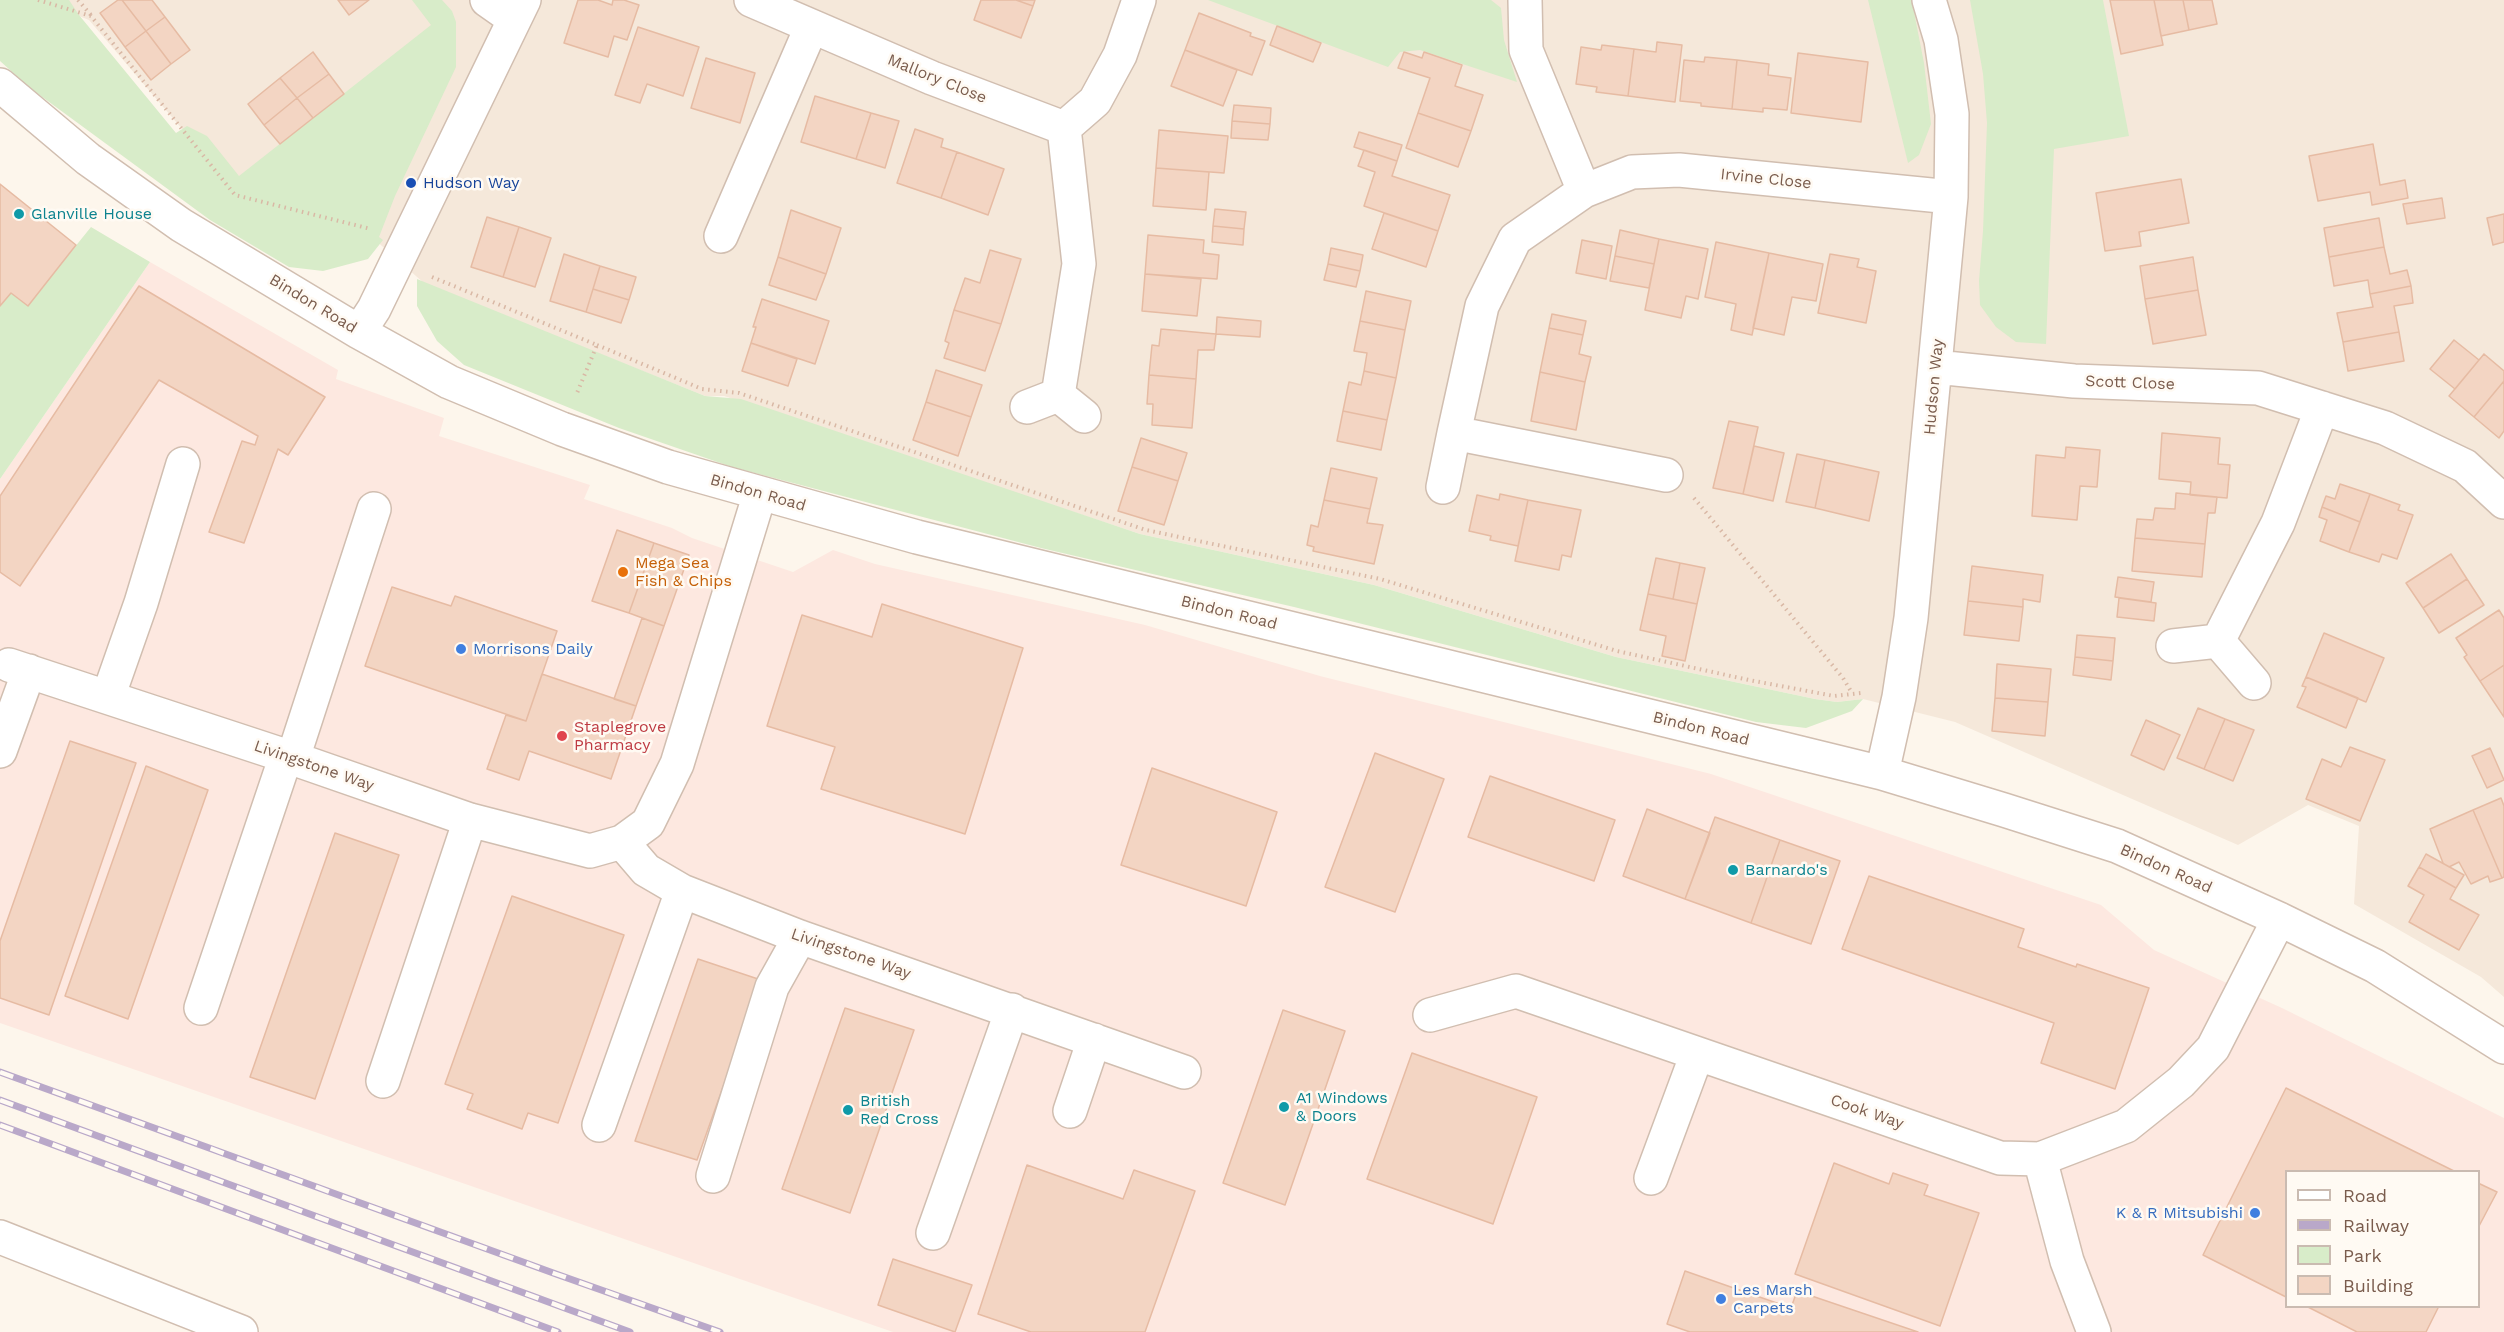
<!DOCTYPE html>
<html>
<head>
<meta charset="utf-8">
<style>
  body { margin:0 }
  #map { position:relative; width:2504px; height:1332px; overflow:hidden; background:#fdf6ec; font-family:"Work Sans",sans-serif }
  canvas { display:block }
  .legend { position:absolute; left:2285px; top:1170px; width:195px; height:138px; box-sizing:border-box; background:#fffaf3; border:2px solid #cabbb1; margin:0; padding:8px 10px; list-style:none; font-size:18px; color:#7a5c4d }
  .legend li { display:flex; align-items:center; gap:12px; height:30px }
  .legend b { width:30px; border:2px solid #cabbb1 }
</style>
</head>
<body>
<div id="map">
<canvas width="2504" height="1332"></canvas>
<ul class="legend">
<li><b style="height:8px;background:#fff"></b>Road</li>
<li><b style="height:8px;background:#b9a8c9"></b>Railway</li>
<li><b style="height:16px;background:#d8ecc9"></b>Park</li>
<li><b style="height:16px;background:#f3d5c3"></b>Building</li>
</ul>
</div>
<script>
const ctx = document.querySelector('canvas').getContext('2d');
ctx.lineJoin = 'round';
function paint(path, color) { ctx.fillStyle = color; ctx.fill(path, 'evenodd'); }
const shape = rows => new Path2D(rows.map(r => 'M' + r).join(''));
function stroke(path, color, width, dash) { ctx.strokeStyle = color; ctx.lineWidth = width; ctx.lineCap = dash ? 'butt' : 'round'; ctx.setLineDash(dash || []); ctx.stroke(path); }
function write(font, color, halo, rows, align = 'center') {
  ctx.font = font + ' "Work Sans",sans-serif'; ctx.lineWidth = 5; ctx.setLineDash([]); ctx.textBaseline = 'middle'; ctx.strokeStyle = halo; ctx.fillStyle = color; for (const [text, x, y, turn = 0] of rows) {
    ctx.save(); ctx.translate(x, y); ctx.rotate((+turn || 0) * Math.PI / 180); ctx.textAlign = isNaN(turn) ? turn : align; if (halo) ctx.strokeText(text, 0, 0); ctx.fillText(text, 0, 0); ctx.restore();
  }
}
const residential = shape([
  [39,0,2504,0,2504,997,2481,977,2354,904,2359,826,2308,805,2238,845,1955,722,1863,699,1837,702,1815,699,1616,657,1374,585,1140,534,724,396,705,396,425,284,365,231,235,191,89,20]
]);
const commercial = shape([
  [150,262,338,370,336,379,444,418,439,436,590,485,584,499,672,528,692,538,793,572,833,550,875,564,1145,625,1320,676,1711,774,2101,905,2154,950,2282,1008,2504,1118,2504,1332,893,1332,0,1023,0,479],
  [2286,1172,2478,1172,2478,1306,2286,1306]
]);
const green = shape([
  [0,0,69,0,79,15,176,133,187,126,207,136,239,176,431,25,412,0,442,0,452,11,456,22,456,67,395,196,379,237,383,240,368,259,323,271,289,267,210,220,30,88,0,61],
  [1208,0,1491,0,1501,8,1504,40,1517,82,1420,50,1400,52,1388,67],
  [1868,0,1911,0,1914,12,1924,63,1931,124,1919,155,1908,163],
  [1970,0,2103,0,2129,136,2054,149,2046,344,2016,342,1996,327,1980,305,1979,281,1983,231,1987,123,1983,74],
  [91,227,150,262,0,479,0,306,11,293,28,305],
  [417,279,705,396,741,399,1140,534,1374,585,1616,657,1815,699,1837,702,1863,699,1852,711,1806,728,1756,722,1294,607,1041,548,732,467,619,428,464,365,437,341,417,306]
]);
const building = shape([
  [118,0,122,0,146,31,125,47,100,13,118,0],
  [122,0,152,0,165,17,146,31,122,0],
  [338,0,369,0,349,15,338,0],
  [578,0,598,0,612,5,613,0,624,0,639,5,627,40,614,36,608,57,564,43,578,0],
  [981,0,1016,0,1033,6,1021,38,974,20,981,0],
  [1016,0,1035,0,1033,6,1016,0],
  [2110,0,2154,0,2163,45,2121,54,2110,0],
  [2154,0,2183,0,2189,30,2161,36,2154,0],
  [2183,0,2212,0,2217,24,2189,30,2183,0],
  [1199,13,1251,33,1250,36,1265,41,1252,75,1185,50,1199,13],
  [165,17,190,50,171,64,146,31,165,17],
  [1277,26,1321,43,1313,62,1270,45,1277,26],
  [638,27,699,47,683,96,647,84,640,103,615,95,638,27],
  [146,31,171,64,151,80,125,47,146,31],
  [1657,42,1682,45,1675,102,1628,96,1634,49,1656,52,1657,42],
  [1602,45,1634,49,1628,96,1596,92,1597,87,1576,84,1581,47,1601,50,1602,45],
  [1185,50,1237,70,1223,106,1171,86,1185,50],
  [313,52,329,74,297,98,280,78,313,52],
  [1404,52,1422,58,1424,52,1462,65,1455,86,1483,95,1471,131,1418,113,1430,78,1398,68,1404,52],
  [1798,53,1868,62,1861,122,1791,113,1798,53],
  [1705,57,1737,60,1732,109,1701,106,1701,103,1680,101,1684,60,1704,62,1705,57],
  [706,58,755,73,740,123,691,108,706,58],
  [1737,60,1769,64,1768,75,1791,78,1787,110,1763,108,1763,112,1732,109,1737,60],
  [329,74,344,94,313,118,297,98,329,74],
  [280,78,297,98,264,125,248,104,280,78],
  [815,96,871,113,856,159,801,142,815,96],
  [297,98,313,118,280,144,264,125,297,98],
  [1234,105,1271,108,1270,124,1232,121,1234,105],
  [871,113,899,121,885,168,856,159,871,113],
  [1418,113,1471,131,1458,167,1406,148,1418,113],
  [1232,121,1270,124,1268,140,1231,138,1232,121],
  [915,129,943,139,941,147,957,152,941,198,897,183,915,129],
  [1159,130,1228,136,1224,173,1156,168,1159,130],
  [1359,132,1402,145,1397,161,1354,147,1359,132],
  [2373,144,2380,185,2405,180,2408,198,2372,205,2370,192,2318,201,2309,156,2373,144],
  [1364,150,1397,161,1392,176,1450,195,1438,231,1364,206,1375,172,1358,166,1364,150],
  [957,152,1004,169,988,215,941,198,957,152],
  [1156,168,1209,172,1206,210,1153,206,1156,168],
  [2181,179,2189,223,2139,232,2141,246,2105,251,2096,193,2181,179],
  [0,184,76,245,28,306,11,293,0,306,0,184],
  [2442,198,2445,218,2407,224,2403,204,2442,198],
  [1215,209,1246,212,1244,229,1213,226,1215,209],
  [791,210,841,228,826,274,778,257,791,210],
  [1384,213,1438,231,1426,267,1372,249,1384,213],
  [2504,214,2504,242,2493,245,2487,218,2504,214],
  [487,217,519,227,503,277,471,267,487,217],
  [2379,218,2384,247,2329,257,2324,228,2379,218],
  [1213,226,1244,229,1243,245,1212,242,1213,226],
  [519,227,551,238,535,287,503,277,519,227],
  [1620,230,1659,239,1654,264,1615,256,1620,230],
  [1148,235,1204,240,1203,253,1219,255,1217,279,1145,274,1148,235],
  [1659,239,1708,249,1698,299,1686,296,1681,318,1645,310,1659,239],
  [1582,240,1612,246,1606,279,1576,273,1582,240],
  [1716,242,1769,253,1752,335,1731,330,1736,304,1705,297,1716,242],
  [2384,247,2390,274,2407,270,2411,286,2370,294,2368,280,2334,286,2329,257,2384,247],
  [1331,248,1363,255,1360,271,1328,264,1331,248],
  [990,250,1021,259,1001,324,954,310,965,278,980,283,990,250],
  [1769,253,1823,264,1816,301,1792,297,1784,335,1753,328,1769,253],
  [564,254,600,266,586,312,550,301,564,254],
  [1830,254,1859,259,1857,267,1876,271,1866,323,1818,313,1830,254],
  [1615,256,1654,264,1649,288,1610,281,1615,256],
  [778,257,826,274,816,300,769,285,778,257],
  [2193,257,2198,290,2145,299,2140,266,2193,257],
  [1328,264,1360,271,1356,287,1324,280,1328,264],
  [600,266,636,277,629,300,593,289,600,266],
  [1145,274,1201,279,1197,316,1142,311,1145,274],
  [139,286,325,397,288,455,278,449,244,543,209,532,242,441,255,445,258,436,159,380,20,586,0,572,0,496,139,286],
  [2411,286,2413,303,2394,306,2399,332,2343,342,2337,313,2373,307,2370,294,2411,286],
  [593,289,629,300,621,323,586,312,593,289],
  [2198,290,2206,335,2153,344,2145,299,2198,290],
  [1366,291,1411,301,1405,330,1360,321,1366,291],
  [762,299,829,321,815,364,751,343,756,327,753,327,762,299],
  [954,310,1001,324,985,371,944,358,949,343,945,341,954,310],
  [1552,314,1586,321,1583,335,1549,328,1552,314],
  [1217,317,1261,321,1260,337,1216,334,1217,317],
  [1360,321,1405,330,1396,378,1364,371,1367,353,1354,351,1360,321],
  [1549,328,1583,335,1579,354,1591,357,1585,382,1540,372,1549,328],
  [1161,329,1216,334,1214,350,1198,350,1196,379,1149,375,1152,345,1159,346,1161,329],
  [2399,332,2404,361,2348,371,2343,342,2399,332],
  [2454,340,2479,360,2455,389,2430,369,2454,340],
  [751,343,797,359,788,386,742,371,751,343],
  [2484,354,2504,371,2504,381,2474,417,2449,396,2484,354],
  [936,370,982,385,971,417,926,402,936,370],
  [1364,371,1396,378,1387,420,1343,411,1349,382,1361,385,1364,371],
  [1540,372,1585,382,1576,430,1531,421,1540,372],
  [1149,375,1196,379,1192,428,1152,425,1153,404,1147,404,1149,375],
  [2504,381,2504,431,2499,438,2474,417,2504,381],
  [926,402,971,417,958,456,913,440,926,402],
  [1343,411,1387,420,1381,450,1337,441,1343,411],
  [1729,421,1758,427,1743,494,1713,488,1729,421],
  [2162,433,2220,438,2218,464,2230,465,2227,498,2190,495,2191,482,2159,479,2162,433],
  [1141,438,1187,453,1178,481,1132,467,1141,438],
  [1754,446,1784,453,1773,501,1743,494,1754,446],
  [2066,447,2100,450,2097,487,2080,486,2077,520,2032,516,2036,455,2065,458,2066,447],
  [1797,454,1825,460,1815,508,1786,502,1797,454],
  [1825,460,1879,472,1869,521,1815,508,1825,460],
  [1132,467,1178,481,1164,525,1118,511,1132,467],
  [1331,468,1377,478,1370,509,1324,500,1331,468],
  [2340,484,2370,494,2360,522,2322,507,2326,496,2335,499,2340,484],
  [2176,493,2217,497,2215,513,2208,513,2205,544,2135,538,2137,519,2153,520,2155,508,2175,509,2176,493],
  [1500,494,1528,500,1518,546,1490,540,1491,536,1469,531,1477,495,1499,500,1500,494],
  [2370,494,2400,505,2398,510,2413,515,2397,559,2382,554,2379,562,2349,552,2370,494],
  [1324,500,1370,509,1367,523,1383,525,1374,564,1313,551,1314,547,1307,545,1311,525,1318,527,1324,500],
  [1528,500,1581,510,1571,557,1562,555,1559,570,1515,561,1528,500],
  [2322,507,2360,522,2349,552,2320,541,2327,520,2319,517,2322,507],
  [617,530,654,543,629,613,592,601,617,530],
  [2135,538,2205,544,2202,577,2132,571,2135,538],
  [654,543,689,555,664,626,629,613,654,543],
  [2451,554,2467,579,2423,608,2406,583,2451,554],
  [1656,558,1680,563,1673,599,1648,594,1656,558],
  [1680,563,1705,568,1697,604,1673,599,1680,563],
  [1972,566,2043,575,2040,602,2023,599,2023,607,1968,601,1972,566],
  [2118,577,2154,582,2151,602,2115,597,2118,577],
  [2467,579,2484,605,2439,633,2423,608,2467,579],
  [392,587,451,606,455,596,557,631,526,721,365,666,392,587],
  [1648,594,1697,604,1685,661,1662,656,1666,636,1640,630,1648,594],
  [2119,598,2156,603,2154,621,2117,617,2119,598],
  [1968,601,2023,607,2019,641,1964,635,1968,601],
  [882,604,1023,648,965,834,821,789,835,747,767,726,802,615,872,637,882,604],
  [2499,610,2504,618,2504,665,2480,681,2464,657,2467,655,2456,638,2499,610],
  [642,618,664,626,636,706,614,699,642,618],
  [2324,633,2384,658,2366,702,2306,677,2324,633],
  [2077,635,2115,638,2113,661,2075,657,2077,635],
  [2075,657,2113,661,2111,680,2073,675,2075,657],
  [1997,664,2051,669,2048,702,1995,698,1997,664],
  [2504,665,2504,717,2480,681,2504,665],
  [542,674,636,706,611,779,529,751,519,780,487,769,506,715,526,721,542,674],
  [2306,677,2358,698,2346,728,2297,707,2306,687,2302,686,2306,677],
  [1995,698,2048,702,2045,736,1992,731,1995,698],
  [2198,708,2225,719,2204,769,2177,758,2198,708],
  [2225,719,2254,730,2233,781,2204,769,2225,719],
  [2146,720,2180,735,2164,770,2131,755,2146,720],
  [70,741,136,763,49,1015,0,998,0,941,70,741],
  [2350,747,2385,760,2360,821,2306,799,2322,759,2341,767,2350,747],
  [2490,748,2504,780,2487,788,2472,756,2490,748],
  [1375,753,1444,779,1395,912,1325,887,1375,753],
  [146,766,208,790,128,1019,65,996,146,766],
  [1152,768,1277,812,1246,906,1121,865,1152,768],
  [1490,776,1615,820,1594,881,1468,837,1490,776],
  [2501,798,2504,806,2504,877,2502,878,2473,810,2501,798],
  [1647,809,1710,833,1685,899,1623,876,1647,809],
  [2473,810,2502,878,2490,882,2488,876,2471,884,2459,862,2449,867,2443,863,2430,829,2473,810],
  [1715,817,1780,840,1751,923,1685,899,1715,817],
  [335,833,399,855,315,1099,250,1077,335,833],
  [1780,840,1840,861,1811,944,1751,923,1780,840],
  [2426,854,2464,875,2456,888,2419,867,2426,854],
  [2419,867,2456,888,2450,899,2479,915,2459,950,2409,922,2424,895,2408,886,2419,867],
  [1869,876,2024,929,2018,947,2076,967,2077,964,2149,988,2115,1089,2041,1063,2054,1023,1842,949,1869,876],
  [512,896,624,935,558,1123,528,1113,522,1129,467,1109,473,1094,445,1084,512,896],
  [698,959,761,980,697,1160,635,1141,698,959],
  [845,1008,914,1030,850,1213,782,1189,845,1008],
  [1283,1010,1345,1031,1285,1205,1223,1183,1283,1010],
  [1412,1053,1537,1097,1493,1224,1367,1179,1412,1053],
  [2286,1088,2456,1172,2286,1172,2286,1297,2203,1255,2286,1088],
  [1834,1163,1889,1184,1893,1173,1928,1185,1924,1195,1979,1213,1940,1326,1795,1274,1834,1163],
  [1027,1165,1123,1199,1134,1170,1195,1191,1145,1332,1031,1332,978,1314,1027,1165],
  [2478,1183,2497,1192,2478,1228,2478,1183],
  [893,1259,972,1285,955,1332,878,1305,893,1259],
  [1685,1271,1791,1308,1797,1291,1918,1332,1690,1332,1667,1324,1685,1271],
  [2306,1306,2439,1306,2426,1332,2357,1332,2306,1306]
]);
const path = shape([
  [38,0,91,16,235,195,371,229],
  [78,0,91,15],
  [432,277,597,345,577,393],
  [597,345,702,389,739,393,1146,530,1380,579,1617,651,1749,680,1834,696,1861,693],
  [1694,498,1843,678,1852,693]
]);
const minor = shape([
  [487,0,514,19],
  [751,0,932,78,1064,128,1095,101,1120,55,1139,0],
  [1525,0,1526,50,1584,191],
  [0,85,88,159,181,225,359,332,449,382,562,429,668,467,917,537,1882,773,2004,810,2117,846,2279,919,2375,966,2504,1047],
  [721,236,811,28],
  [359,332,374,309,524,0],
  [1936,367,2074,381,2258,388,2385,428,2465,466,2504,502],
  [1058,395,1084,416],
  [1027,407,1058,395,1079,264,1064,128],
  [1666,475,1454,433,1482,306,1515,239,1584,191,1632,172,1679,170,1951,197],
  [1443,487,1454,433],
  [2218,641,2254,683],
  [2173,646,2218,641,2278,523,2322,408],
  [9,665,286,756,470,820,590,851,622,842,648,823,677,764,760,493],
  [108,697,141,603,183,464],
  [0,751,29,671],
  [293,758,374,509],
  [1882,773,1899,697,1911,618,1951,197,1952,114,1941,40,1929,0],
  [622,842,646,870,682,891,800,937,1184,1072],
  [201,1008,286,756],
  [1430,1015,1516,991,2000,1158,2040,1159],
  [383,1081,470,820],
  [1070,1111,1094,1040],
  [599,1125,682,891],
  [713,1176,772,987,800,937],
  [1651,1178,1697,1054],
  [933,1233,1012,1010],
  [0,1237,241,1332],
  [2094,1332,2067,1261,2040,1159,2126,1126,2181,1082,2213,1048,2279,919]
]);
const rail = shape([
  [0,1072,556,1274,720,1332],
  [0,1100,630,1332],
  [0,1125,558,1332]
]);
const markers = [
  [411,183,6,"#1a4fb4"],
  [19,214,6,"#0f9aa8"],
  [623,572,6,"#e8710a"],
  [461,649,6,"#3f7fe0"],
  [562,736,6,"#e0444e"],
  [1733,870,6,"#0f9aa8"],
  [1284,1107,6,"#0f9aa8"],
  [848,1110,6,"#0f9aa8"],
  [2255,1213,6,"#3f7fe0"],
  [1721,1299,6,"#3f7fe0"]
];
const streetNames = [
  ["Mallory Close",937,79,22],
  ["Irvine Close",1766,179,6],
  ["Bindon Road",313,304,31],
  ["Scott Close",2130,383,2],
  ["Hudson Way",1934,387,-85],
  ["Bindon Road",758,493,16],
  ["Bindon Road",1229,613,14],
  ["Bindon Road",1701,729,14],
  ["Livingstone Way",314,766,19],
  ["Bindon Road",2166,869,24],
  ["Livingstone Way",851,954,19],
  ["Cook Way",1867,1112,19]
];
const transitNames = [
  ["Hudson Way",423,183]
];
const cultureNames = [
  ["Glanville House",31,214],
  ["Barnardo's",1745,870],
  ["A1 Windows",1296,1098],
  ["& Doors",1296,1116],
  ["British",860,1101],
  ["Red Cross",860,1119]
];
const foodNames = [
  ["Mega Sea",635,563],
  ["Fish & Chips",635,581]
];
const shopNames = [
  ["Morrisons Daily",473,649],
  ["K & R Mitsubishi",2243,1213,"right"],
  ["Les Marsh",1733,1290],
  ["Carpets",1733,1308]
];
const healthNames = [
  ["Staplegrove",574,727],
  ["Pharmacy",574,745]
];
paint(residential, '#f5e8da');
paint(commercial, '#fde8e0');
paint(green, '#d8ecc9');
paint(building, '#f3d5c3');
stroke(building, '#e6bba3', 1.5);
stroke(minor, '#d1beb0', 36);
stroke(path, '#d9b8a5', 4, [1.5, 4.5]);
stroke(minor, '#fff', 33);
stroke(rail, '#b9a8c9', 7);
stroke(rail, '#fffaf3', 4.5, [14]);
for (const [x, y, r, color] of markers) { const dot = new Path2D(); dot.arc(x, y, r, 0, 2 * Math.PI); ctx.fillStyle = color; ctx.fill(dot); stroke(dot, '#fffaf3', 2); }
write('16px', '#7a5c4d', '#fffaf3', streetNames);
write('16px', '#164399', '#fffaf3', transitNames, 'left');
write('16px', '#0d838f', '#fffaf3', cultureNames, 'left');
write('16px', '#c56008', '#fffaf3', foodNames, 'left');
write('16px', '#366cbe', '#fffaf3', shopNames, 'left');
write('16px', '#be3a42', '#fffaf3', healthNames, 'left');
</script>
</body>
</html>
